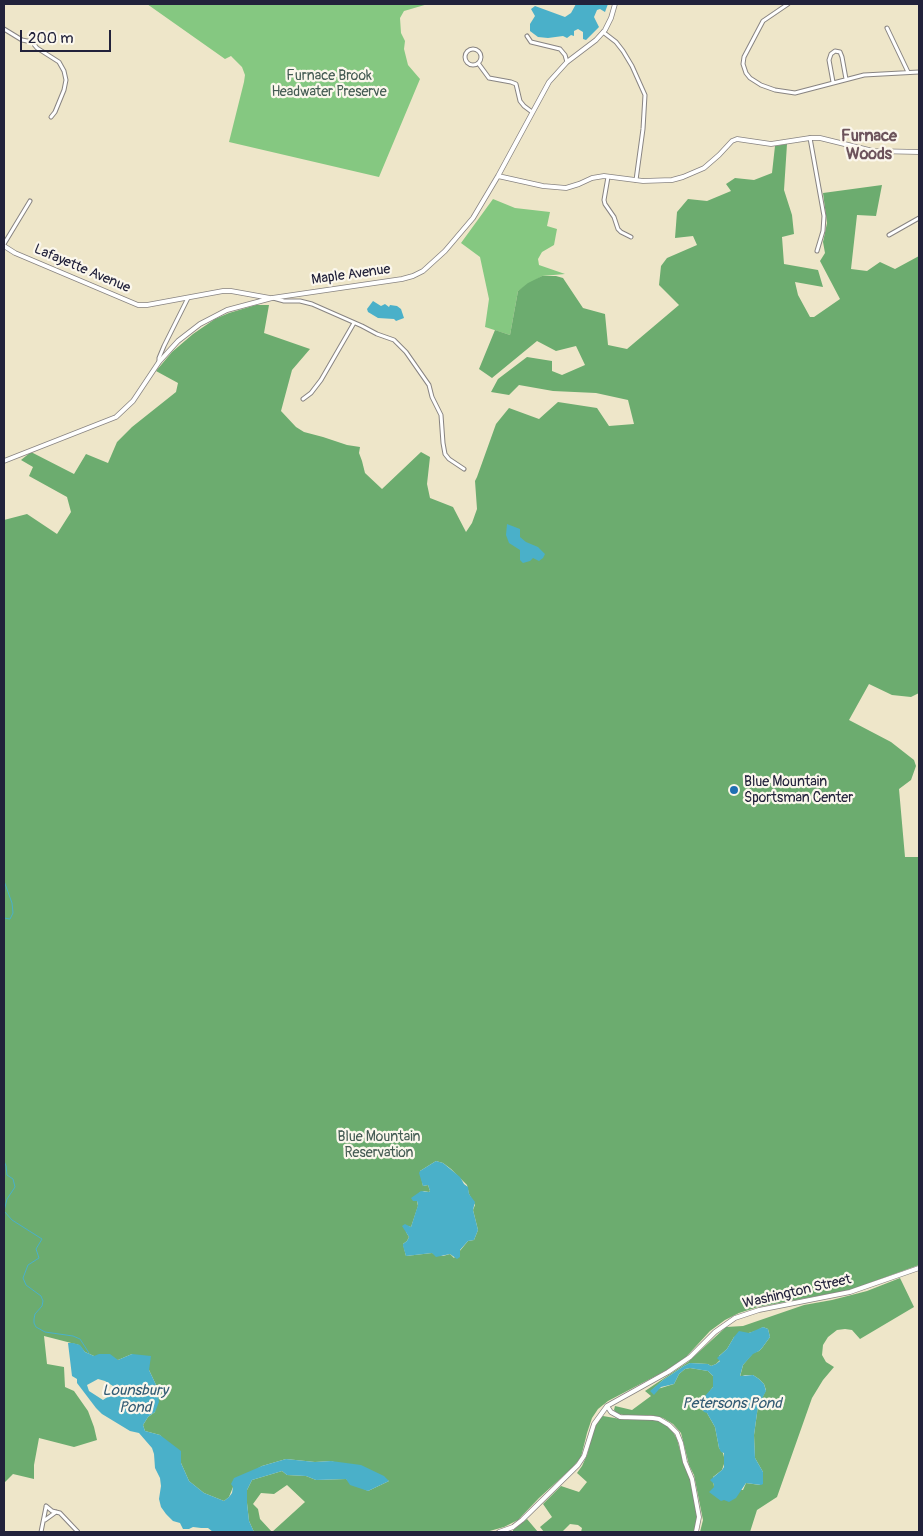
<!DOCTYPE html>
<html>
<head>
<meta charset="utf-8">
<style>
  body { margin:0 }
  #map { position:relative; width:923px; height:1536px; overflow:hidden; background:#eee6c9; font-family:Pangolin,sans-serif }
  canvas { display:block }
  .frame { position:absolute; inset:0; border:5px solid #22223b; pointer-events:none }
  .scale { position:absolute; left:20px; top:30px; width:91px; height:22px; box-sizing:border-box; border:2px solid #22223b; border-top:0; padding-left:6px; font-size:15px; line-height:18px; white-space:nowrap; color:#22223b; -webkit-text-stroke:4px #fbf7ec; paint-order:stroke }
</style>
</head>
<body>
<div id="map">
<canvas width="923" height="1536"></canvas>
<div class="frame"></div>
<div class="scale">200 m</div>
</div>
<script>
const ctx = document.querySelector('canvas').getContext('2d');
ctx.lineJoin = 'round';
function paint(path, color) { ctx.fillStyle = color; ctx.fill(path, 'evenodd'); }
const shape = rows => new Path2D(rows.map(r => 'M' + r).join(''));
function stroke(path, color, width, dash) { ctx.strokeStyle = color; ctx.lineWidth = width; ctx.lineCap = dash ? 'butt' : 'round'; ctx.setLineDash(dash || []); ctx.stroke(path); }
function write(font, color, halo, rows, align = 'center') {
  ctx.font = font + ' Pangolin,sans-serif'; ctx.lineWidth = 4.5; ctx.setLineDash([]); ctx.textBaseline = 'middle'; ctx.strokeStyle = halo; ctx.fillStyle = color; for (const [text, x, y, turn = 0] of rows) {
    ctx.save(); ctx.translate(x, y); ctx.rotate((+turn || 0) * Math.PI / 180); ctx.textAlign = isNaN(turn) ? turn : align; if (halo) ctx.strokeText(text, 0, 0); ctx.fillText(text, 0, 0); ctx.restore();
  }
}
const green = shape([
  [147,4,428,4,404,11,400,18,401,33,405,41,404,49,408,65,420,79,379,177,229,142,244,82,245,75,242,67,231,56,225,59],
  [493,199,515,208,550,212,547,226,557,229,554,245,542,252,538,259,539,265,565,274,542,276,518,291,510,335,485,327,489,299,480,257,461,243]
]);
const forest = shape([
  [787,144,784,190,792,215,794,234,782,237,784,264,818,270,823,287,795,282,798,295,810,317,814,317,840,299,820,261,825,253,823,242,827,223,823,193,882,185,876,216,857,215,851,269,867,271,880,262,895,269,919,256,919,693,911,697,892,695,869,684,849,720,891,742,914,760,916,766,911,780,899,789,905,857,919,857,919,1265,850,1290,758,1307,739,1313,725,1320,710,1331,686,1357,667,1370,608,1401,598,1409,592,1418,587,1433,581,1457,573,1467,539,1498,518,1520,504,1527,486,1532,254,1532,249,1521,247,1503,247,1490,252,1480,282,1471,287,1475,306,1476,316,1480,346,1479,368,1491,389,1481,331,1461,315,1462,286,1459,262,1466,250,1473,233,1487,229,1497,224,1501,204,1493,189,1481,181,1463,160,1435,145,1431,143,1425,148,1417,155,1412,157,1387,149,1370,132,1354,118,1360,94,1356,85,1352,79,1345,44,1336,47,1364,64,1367,65,1387,74,1391,88,1411,94,1427,97,1440,74,1447,39,1438,34,1465,34,1479,13,1474,4,1483,4,520,27,514,57,534,71,512,67,497,29,476,33,467,21,460,31,452,74,474,86,454,108,463,117,442,132,427,176,392,178,383,156,371,172,352,193,334,215,319,229,313,256,305,269,305,264,333,310,349,292,370,281,411,296,427,304,432,323,437,347,445,360,447,359,453,362,461,365,473,382,489,421,452,430,457,427,484,430,498,453,507,466,532,472,523,477,509,475,481,477,477,496,424,509,408,539,419,558,402,597,408,609,426,634,424,628,400,596,393,553,391,519,385,509,395,491,392,498,379,527,357,552,361,552,371,562,375,585,365,576,346,556,351,537,341,492,378,479,369,495,330,510,335,518,291,528,283,542,276,556,276,563,278,583,308,605,314,608,345,627,349,679,305,659,285,661,266,667,258,697,245,693,236,675,238,677,212,688,199,707,201,731,191,726,184,735,178,754,180,772,173,775,146],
  [436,1161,443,1163,451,1169,467,1185,469,1194,475,1205,473,1210,478,1230,474,1240,468,1241,454,1258,450,1254,443,1256,432,1253,406,1256,403,1244,407,1241,409,1237,406,1232,408,1226,411,1227,418,1206,417,1201,419,1193,424,1191,429,1192,430,1191,428,1185,423,1186,420,1171],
  [287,1485,305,1502,272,1532,260,1519,258,1509,253,1504,261,1493,274,1494],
  [900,1278,914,1307,860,1339,852,1330,845,1329,837,1330,828,1337,823,1345,822,1355,826,1362,834,1367,823,1380,812,1398,777,1497,757,1510,750,1532,700,1532,703,1520,694,1475,689,1465,681,1433,673,1424,663,1418,650,1415,627,1416,616,1413,614,1410,615,1406,632,1410,651,1396,645,1391,688,1362,726,1327,743,1326,804,1305,832,1300,867,1291],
  [763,1327,768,1329,770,1337,762,1348,759,1351,753,1353,743,1365,740,1377,745,1375,753,1375,759,1379,764,1384,766,1390,758,1406,754,1435,755,1458,763,1472,760,1485,746,1483,743,1490,714,1487,713,1477,722,1470,725,1461,723,1453,719,1448,715,1427,707,1413,709,1392,713,1387,713,1376,708,1371,690,1368,685,1369,679,1374,674,1384,651,1391,663,1380,684,1366,690,1363,708,1364,711,1366,716,1364,720,1360,719,1356,727,1349,734,1337,756,1331],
  [603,1416,626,1420,657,1420,663,1422,673,1432,677,1439,682,1458,691,1480,697,1516,697,1522,694,1532,581,1532,582,1528,578,1525,570,1524,562,1532,544,1532,540,1527,552,1517,543,1504,561,1486,579,1492,587,1482,577,1473,582,1466,587,1455,594,1429,598,1420],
  [527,1519,538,1532,513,1532,513,1530]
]);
const water = shape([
  [576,4,608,4,605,12,600,9,597,10,594,17,599,27,586,40,583,39,583,32,578,29,574,31,574,36,571,35,567,38,563,36,548,38,538,37,530,31,530,24,535,16,531,9,535,6,565,17,571,13],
  [373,301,381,306,385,304,389,307,390,305,397,306,401,309,404,318,396,321,394,319,378,318,368,312,367,309],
  [507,524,520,529,520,537,526,542,538,547,545,554,543,558,539,561,533,558,530,561,523,563,520,560,520,550,509,543,506,535],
  [436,1161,443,1163,460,1177,464,1184,468,1187,469,1194,475,1202,473,1210,478,1230,474,1240,468,1241,460,1250,460,1257,457,1259,450,1254,436,1257,432,1253,406,1256,403,1246,403,1244,407,1241,409,1237,402,1226,405,1224,411,1227,418,1205,417,1201,413,1201,411,1198,421,1191,429,1192,430,1191,428,1185,423,1186,419,1173,420,1171],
  [763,1327,768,1329,770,1337,762,1348,759,1351,753,1354,743,1365,740,1376,753,1375,759,1379,764,1384,766,1391,758,1406,754,1435,755,1458,763,1472,763,1484,761,1485,746,1483,736,1498,729,1502,724,1500,721,1501,709,1492,714,1487,714,1484,710,1480,722,1470,724,1467,724,1453,721,1452,719,1448,715,1427,707,1413,704,1412,702,1409,704,1397,713,1387,713,1376,708,1371,690,1368,685,1369,679,1374,674,1384,661,1387,654,1395,650,1391,663,1380,684,1366,690,1363,708,1364,711,1366,716,1364,720,1361,717,1358,727,1349,734,1337,739,1331,749,1333],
  [68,1343,73,1343,80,1345,85,1352,94,1356,99,1354,110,1354,118,1360,132,1354,151,1356,149,1370,157,1387,159,1402,155,1412,148,1417,143,1425,145,1431,160,1435,181,1451,181,1463,189,1481,204,1493,224,1501,229,1497,232,1493,233,1487,231,1484,234,1478,262,1466,286,1459,315,1462,331,1461,361,1465,384,1476,389,1481,368,1491,350,1485,346,1479,316,1480,306,1476,287,1475,282,1471,252,1480,247,1490,247,1503,249,1521,254,1532,213,1532,208,1528,201,1528,193,1527,189,1529,183,1529,180,1523,173,1521,166,1514,161,1507,159,1499,161,1486,160,1478,155,1468,154,1454,152,1448,139,1433,130,1431,102,1414,96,1408,77,1383,77,1379,72,1376],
  [98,1379,105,1381,113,1386,114,1391,109,1396,103,1400,89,1391,87,1385]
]);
const stream = shape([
  [4,881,12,903,13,913,10,919,4,918],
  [4,1161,6,1166,7,1175,13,1179,15,1187,7,1199,4,1211,12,1220,42,1239,36,1249,39,1258,28,1265,23,1278,26,1285,41,1296,43,1301,42,1306,35,1314,34,1319,34,1323,36,1327,45,1332,73,1336,80,1339,89,1353]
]);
const minor = shape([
  [788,4,763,21,744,57,743,64,746,73,750,78,761,85,775,90,795,93,864,75,919,72],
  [887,28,908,72],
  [4,29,22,40,32,42,37,48,59,62,64,71,66,80,64,90,55,112,51,117],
  [603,32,616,42,623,51,632,66,645,95,643,129,636,180],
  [527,36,531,42,560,49,565,55,567,62],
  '465 57a8 8 0 1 1 16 0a8 8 0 1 1-16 0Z',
  [478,63,489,78,511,82,516,84,520,101,524,106,532,112],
  [833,82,829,60,831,54,835,51,840,52,842,57,846,79],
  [810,138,824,216,823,231,817,251],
  [608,177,604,200,605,204,614,217,618,229,621,232,631,237],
  [889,235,919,218],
  [4,244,30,201],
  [273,298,284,301,300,301,312,304,362,326,377,334,394,340,406,352,429,385,432,397,441,415,443,443,445,454,449,459,464,469],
  [159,362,159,358,164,346,188,298],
  [303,399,311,393,321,380,354,323],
  [46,1506,52,1511,60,1513,78,1532],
  [45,1520,56,1512],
  [41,1532,46,1507]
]);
const tertiary = shape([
  [498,176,543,186,566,188,579,184,592,178,604,176,643,181,672,180,683,177,704,168,719,155,732,141,737,139,771,144,810,138,820,138,873,151,919,152],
  [4,246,15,253,138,305,147,305,223,291,231,291,270,298],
  [4,461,116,417,133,401,159,362,178,341,200,324,227,310,272,298,402,279,413,276,423,271,445,251,473,218,498,176,549,82,567,62,596,40,605,30,611,18,615,4],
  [607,1406,611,1412,620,1417,653,1418,659,1419,669,1425,677,1433,681,1443,685,1462,692,1479,699,1517,696,1532],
  [499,1532,513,1527,522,1520,578,1465,584,1456,594,1424,607,1406,668,1372,690,1357,715,1332,735,1318,759,1310,850,1292,919,1268]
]);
const markers = [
  [734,790,5,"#1f6fb2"]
];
const parkNames = [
  ["Furnace Brook",329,76],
  ["Headwater Preserve",329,92],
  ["Blue Mountain",379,1137],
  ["Reservation",379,1153]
];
const streetNames = [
  ["Lafayette Avenue",82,269,23],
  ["Maple Avenue",351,275,-8],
  ["Washington Street",797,1292,-13]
];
const poiNames = [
  ["Blue Mountain",744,782],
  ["Sportsman Center",744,798]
];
const waterNames = [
  ["Lounsbury",135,1391],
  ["Pond",135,1408],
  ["Petersons Pond",732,1404]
];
const quarterNames = [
  ["Furnace",869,137],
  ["Woods",869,155]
];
paint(green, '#85c881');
paint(forest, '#6cac6f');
paint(water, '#4ab0c9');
stroke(stream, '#4ab0c9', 1);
stroke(minor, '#888482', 5);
stroke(tertiary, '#888482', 5.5);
stroke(minor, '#fff', 3);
stroke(tertiary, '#fff', 4);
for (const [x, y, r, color] of markers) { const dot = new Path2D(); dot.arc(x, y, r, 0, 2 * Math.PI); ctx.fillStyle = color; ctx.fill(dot); stroke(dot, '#fbf7ec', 2); }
write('14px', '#455c54', '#fbf7ec', parkNames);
write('14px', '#22223b', '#fbf7ec', streetNames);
write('14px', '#22223b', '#fbf7ec', poiNames, 'left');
write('italic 15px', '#325b74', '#fbf7ec', waterNames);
write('bold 16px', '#6c535b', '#fbf7ec', quarterNames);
</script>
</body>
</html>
